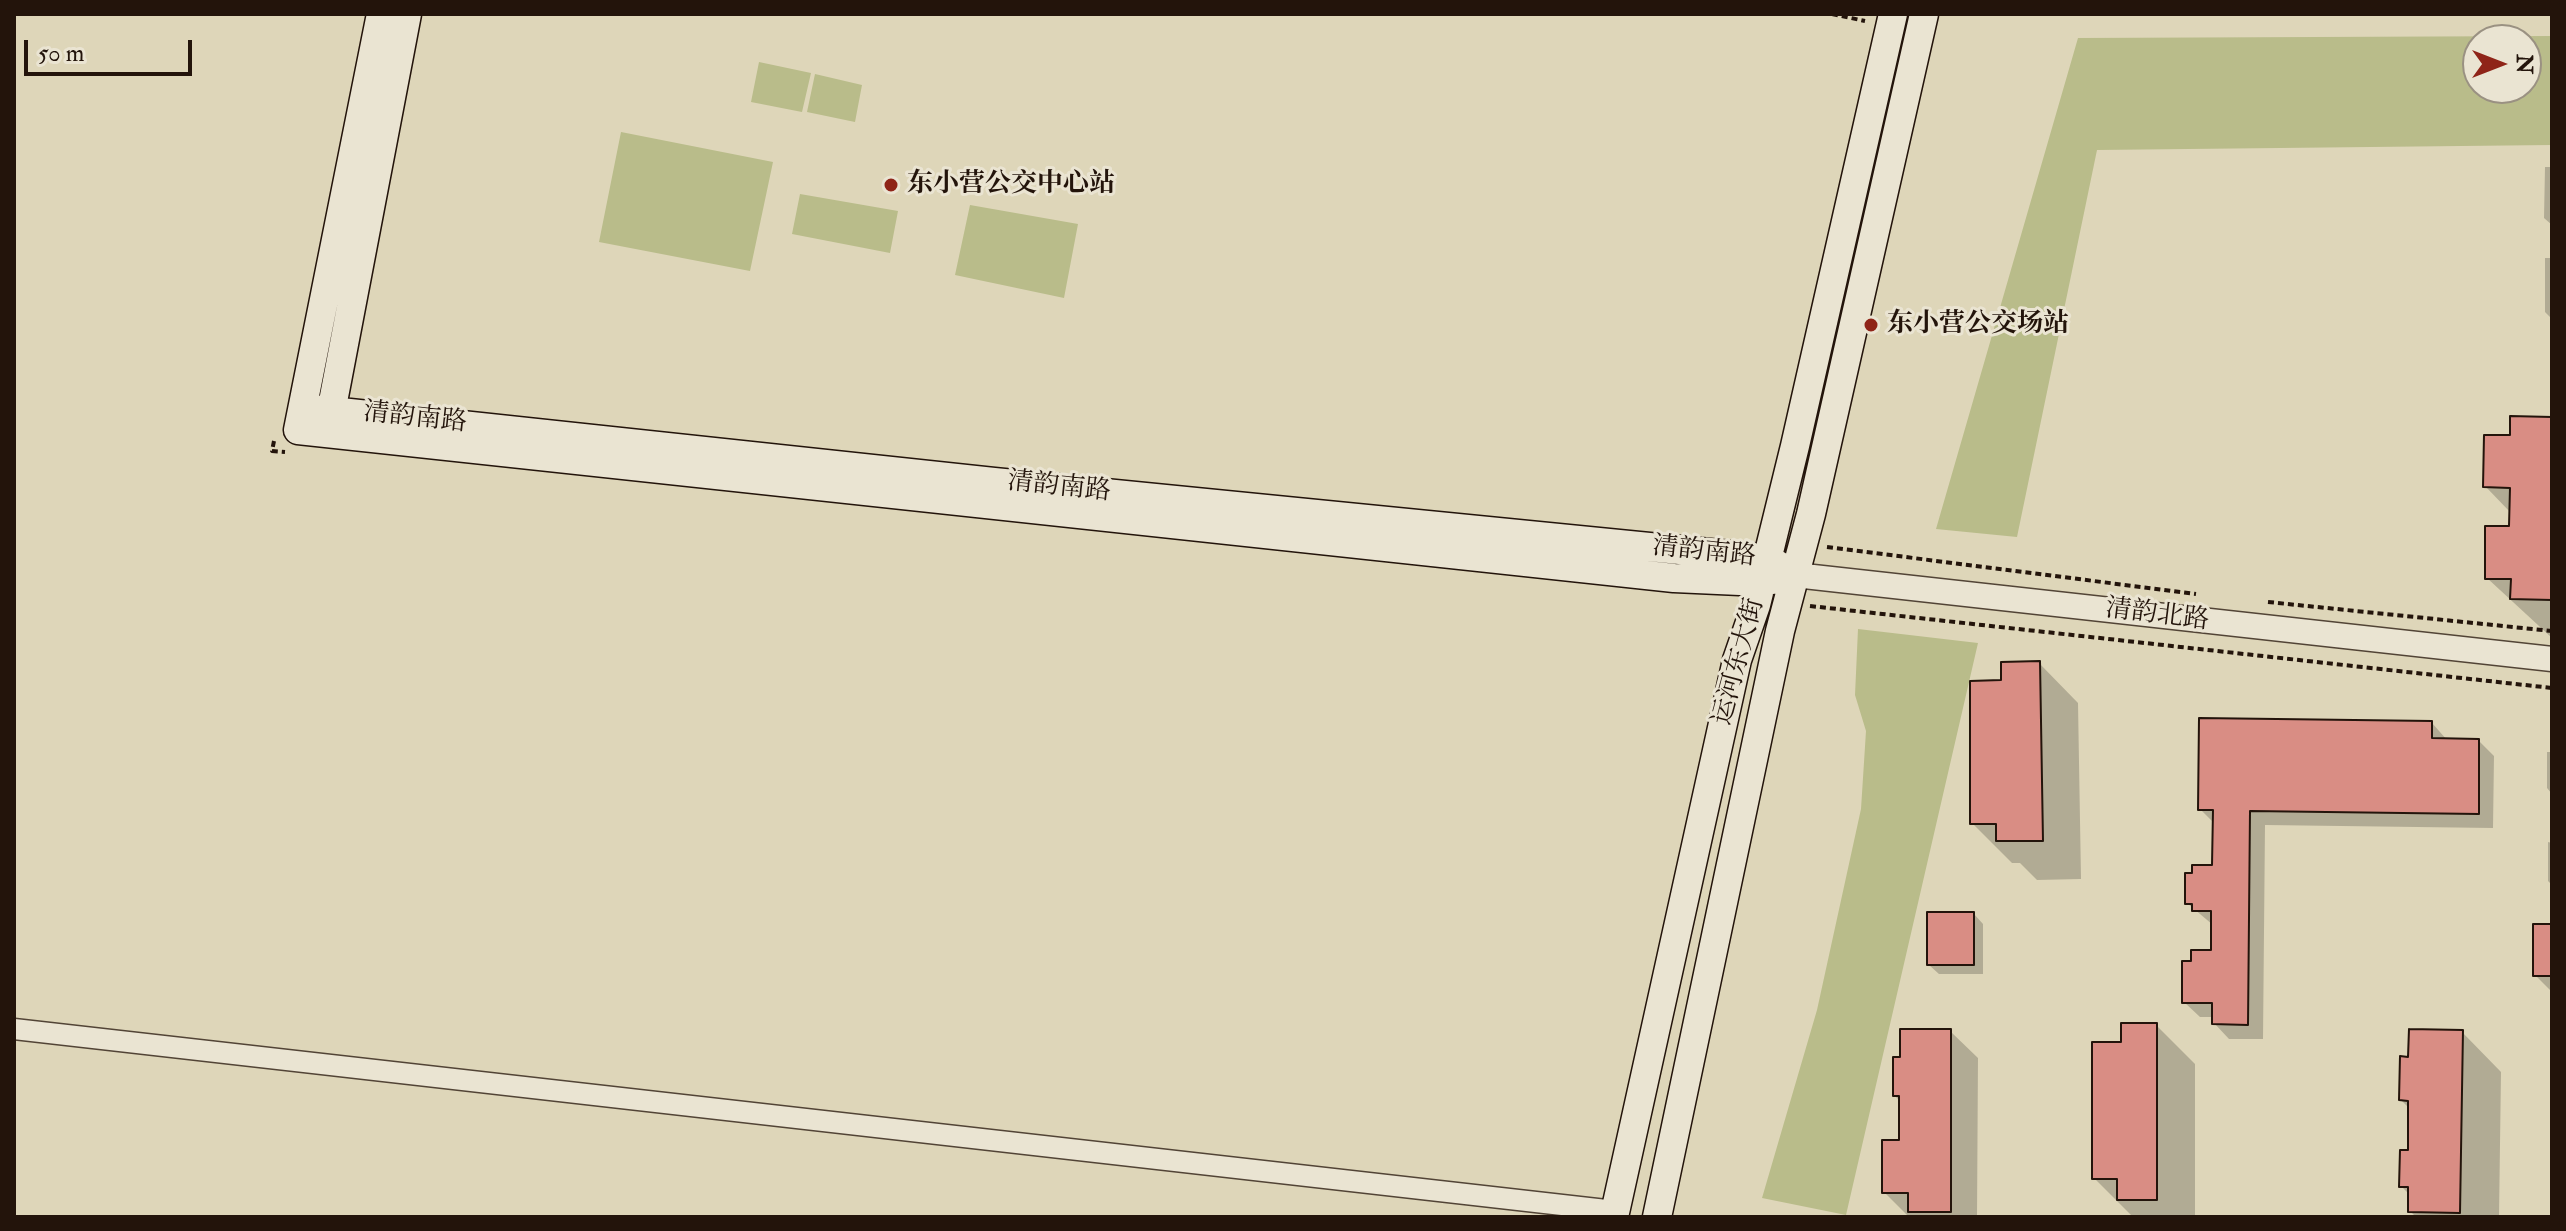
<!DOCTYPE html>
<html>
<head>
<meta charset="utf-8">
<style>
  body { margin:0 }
  #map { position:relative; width:2566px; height:1231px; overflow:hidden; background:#ded6b9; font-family:"IM FELL Double Pica",serif }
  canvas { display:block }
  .frame { position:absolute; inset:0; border:16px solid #23140b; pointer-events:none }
  .north { position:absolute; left:2462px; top:24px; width:80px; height:80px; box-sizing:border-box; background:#eae4d2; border:2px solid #9a9182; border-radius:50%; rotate:90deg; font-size:22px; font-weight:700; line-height:32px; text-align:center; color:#23140b }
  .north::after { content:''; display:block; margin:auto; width:28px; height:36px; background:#8f2418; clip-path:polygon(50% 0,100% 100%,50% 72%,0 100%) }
  .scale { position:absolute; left:24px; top:40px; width:168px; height:36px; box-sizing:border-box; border:4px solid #23140b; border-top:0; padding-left:10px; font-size:24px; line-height:28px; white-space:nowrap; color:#23140b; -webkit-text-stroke:6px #eae4d2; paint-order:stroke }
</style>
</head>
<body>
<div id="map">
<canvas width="2566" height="1231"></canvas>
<div class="frame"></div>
<div class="north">N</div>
<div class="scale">50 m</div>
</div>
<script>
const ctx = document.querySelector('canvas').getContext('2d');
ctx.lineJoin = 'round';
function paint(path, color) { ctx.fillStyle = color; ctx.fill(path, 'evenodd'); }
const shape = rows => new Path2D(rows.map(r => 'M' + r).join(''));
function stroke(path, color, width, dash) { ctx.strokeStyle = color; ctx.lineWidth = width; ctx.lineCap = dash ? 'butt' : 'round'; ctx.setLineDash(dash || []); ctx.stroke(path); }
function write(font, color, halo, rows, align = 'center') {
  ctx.font = font + ' "IM FELL Double Pica","Noto Serif SC",serif'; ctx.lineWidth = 6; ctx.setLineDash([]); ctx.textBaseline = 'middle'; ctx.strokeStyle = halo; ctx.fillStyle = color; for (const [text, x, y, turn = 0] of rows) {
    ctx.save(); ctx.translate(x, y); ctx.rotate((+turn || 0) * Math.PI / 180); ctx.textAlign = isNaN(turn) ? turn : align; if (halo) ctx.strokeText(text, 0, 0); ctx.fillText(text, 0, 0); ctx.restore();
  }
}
const green = shape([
  [2552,36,2552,145,2097,150,2017,537,1936,529,2078,38],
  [2478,40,2526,40,2526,88,2478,88],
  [759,62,811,73,802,112,751,102],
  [815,74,862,85,855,122,807,112],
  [621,132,773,162,750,271,599,242],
  [800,194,898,211,890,253,792,234],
  [970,205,1078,224,1064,298,955,275],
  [1858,629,1978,643,1846,1215,1762,1198,1817,1010,1861,809,1866,731,1855,695]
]);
const shadow = shape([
  [2545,167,2552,167,2552,225,2544,218],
  [2545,258,2552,258,2552,319,2545,312],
  [2552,419,2552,638,2487,578,2511,528,2511,513,2485,486,2512,437],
  [2039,663,2078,703,2081,879,2037,880,2020,863,2012,863,1972,823],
  [2432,723,2447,740,2479,741,2494,756,2493,828,2265,825,2263,1039,2229,1039,2214,1023,2214,1017,2200,1017,2184,1002,2192,963,2213,952,2213,925,2187,903,2214,867,2215,824,2200,809],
  [2547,752,2552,752,2552,794,2547,788],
  [2548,842,2552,843,2552,885,2548,881],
  [1974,914,1983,924,1983,974,1939,974,1929,965],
  [2552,926,2552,992,2535,975],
  [2156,1025,2195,1064,2195,1217,2133,1217,2094,1178,2123,1044],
  [1950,1031,1978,1058,1977,1217,1909,1217,1884,1192,1901,1142,1901,1102,1895,1096,1902,1059],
  [2462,1032,2501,1072,2499,1217,2416,1217,2410,1211,2410,1195,2401,1186,2410,1152,2410,1109,2401,1100,2410,1059]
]);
const building = shape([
  [2510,416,2552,417,2552,600,2510,599,2511,579,2485,579,2485,526,2509,526,2510,488,2483,487,2484,435,2510,435,2510,416],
  [2040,661,2043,841,1996,841,1996,824,1970,824,1970,681,2001,680,2001,662,2040,661],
  [2199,718,2432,721,2432,738,2479,739,2479,814,2250,811,2248,1025,2212,1024,2212,1003,2182,1003,2182,961,2191,961,2191,950,2211,950,2211,911,2192,911,2192,904,2185,904,2185,873,2192,873,2192,865,2212,865,2213,810,2198,810,2199,718],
  [1927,912,1974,912,1974,965,1927,965,1927,912],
  [2533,924,2552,924,2552,976,2533,976,2533,924],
  [2121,1023,2157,1023,2157,1200,2117,1200,2117,1179,2092,1179,2092,1042,2121,1042,2121,1023],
  [1900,1029,1951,1029,1951,1212,1908,1212,1908,1193,1882,1193,1882,1140,1899,1140,1899,1096,1893,1096,1893,1057,1900,1057,1900,1029],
  [2409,1029,2463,1030,2460,1213,2408,1212,2408,1187,2399,1187,2400,1150,2408,1150,2408,1101,2399,1100,2400,1056,2408,1057,2409,1029]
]);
const path = shape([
  [1832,14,1865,21],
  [274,441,272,451,285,452],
  [1827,547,2196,594],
  [2268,602,2552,631],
  [1810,606,2552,688]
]);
const minor = shape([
  [14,1029,1615,1211]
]);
const tertiary = shape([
  [1795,575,2552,659]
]);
const secondary = shape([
  [381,14,298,430,1674,578,1762,582,1795,575],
  [303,408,994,482,1730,555,1768,559,1795,575],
  [328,428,407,14],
  [1614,1217,1737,660,1756,605,1795,446,1893,14],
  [1657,1217,1780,631,1811,514,1924,14]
]);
const markers = [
  [891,185,8,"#8f2418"],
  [1871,325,8,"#8f2418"]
];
const poiNames = [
  ["东小营公交中心站",907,185],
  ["东小营公交场站",1887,325]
];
const streetNames = [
  ["清韵南路",415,419,6],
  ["清韵南路",1059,488,6],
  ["清韵南路",1704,553,6],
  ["清韵北路",2157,616,7],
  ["运河东大街",1740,662,-75]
];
paint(green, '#b9bc8a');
paint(shadow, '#0003');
paint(building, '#d98d84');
stroke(building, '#23140b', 2);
stroke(minor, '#524436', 23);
stroke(tertiary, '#524436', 27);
stroke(secondary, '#23140b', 31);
stroke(path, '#23140b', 4, [6, 4]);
stroke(minor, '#eae4d2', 20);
stroke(tertiary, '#eae4d2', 24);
stroke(secondary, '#eae4d2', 28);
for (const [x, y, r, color] of markers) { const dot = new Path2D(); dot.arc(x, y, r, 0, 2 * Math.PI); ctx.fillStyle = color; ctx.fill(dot); stroke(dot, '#eae4d2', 3); }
write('bold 26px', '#23140b', '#eae4d2', poiNames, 'left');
write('26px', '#23140b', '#eae4d2', streetNames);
</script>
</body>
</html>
